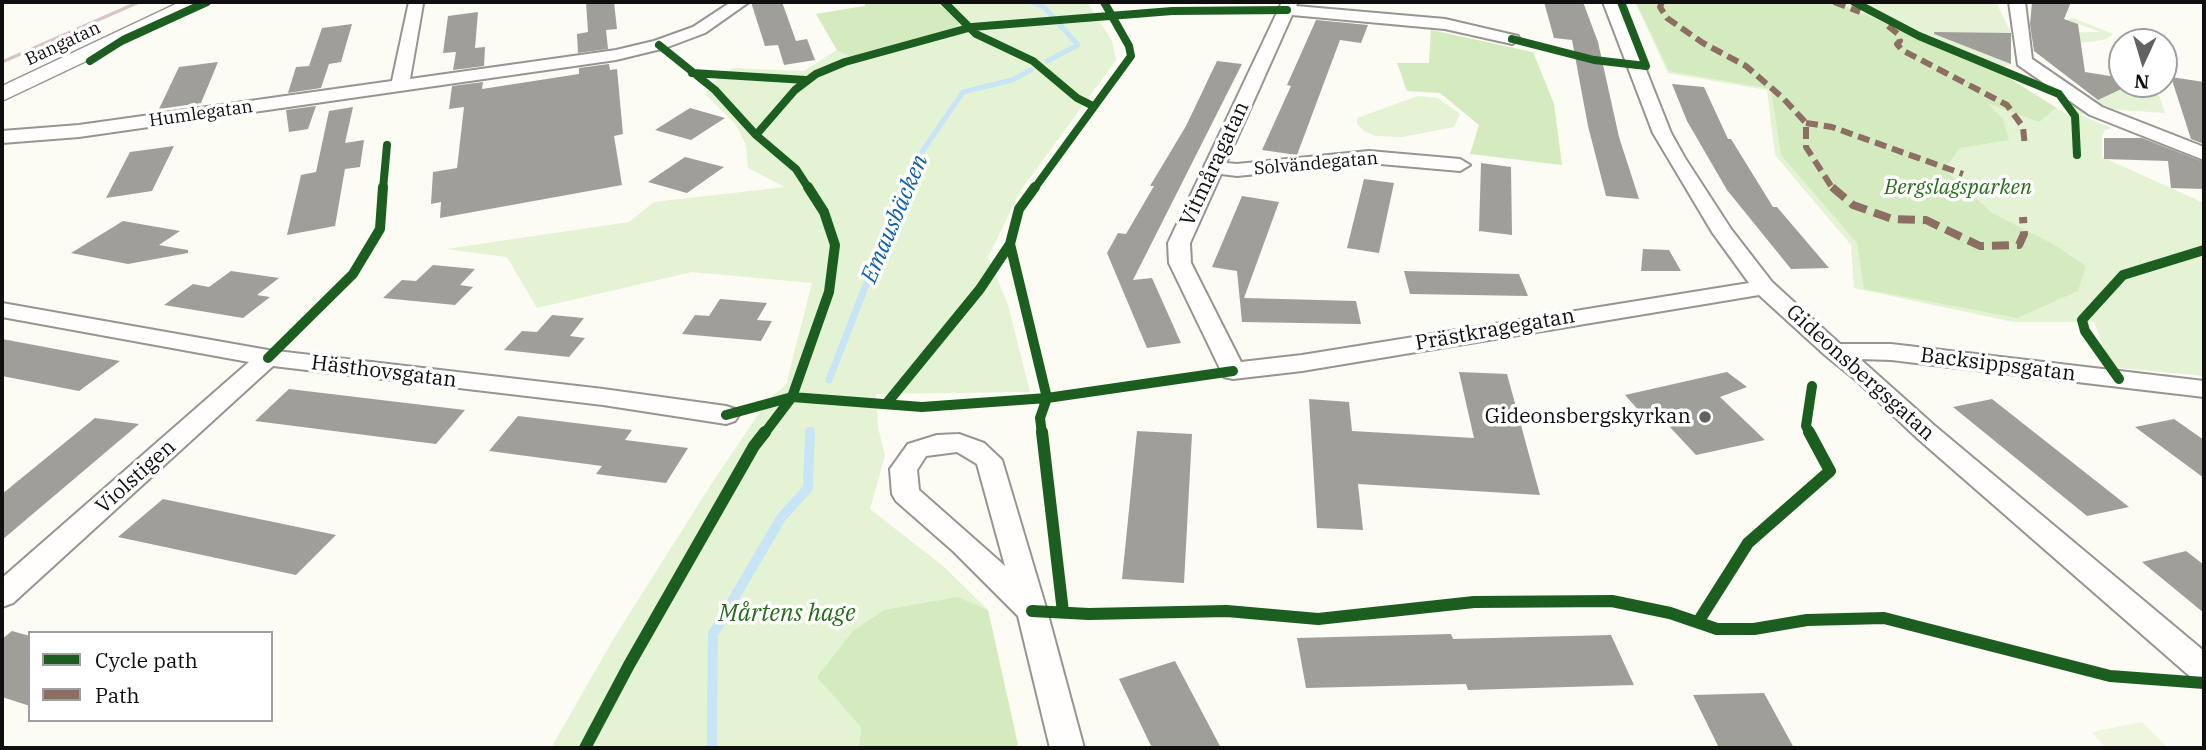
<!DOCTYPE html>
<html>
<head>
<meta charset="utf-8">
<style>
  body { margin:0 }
  #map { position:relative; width:2206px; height:750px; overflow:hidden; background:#fcfbf4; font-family:"IBM Plex Serif",serif }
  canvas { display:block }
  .frame { position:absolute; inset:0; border:4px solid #0f0f0f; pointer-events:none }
  .legend { position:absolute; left:28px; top:631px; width:245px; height:91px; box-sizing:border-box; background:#fff; border:2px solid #9f9f9f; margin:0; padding:9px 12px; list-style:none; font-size:21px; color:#0f0f0f }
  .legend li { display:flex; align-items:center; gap:14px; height:35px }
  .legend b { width:35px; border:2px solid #9f9f9f }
  .north { position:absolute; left:2108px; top:28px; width:70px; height:70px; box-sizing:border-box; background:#fff; border:2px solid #9f9f9f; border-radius:50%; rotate:184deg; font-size:19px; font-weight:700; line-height:28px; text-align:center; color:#0f0f0f }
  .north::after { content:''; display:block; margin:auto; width:24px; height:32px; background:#62625f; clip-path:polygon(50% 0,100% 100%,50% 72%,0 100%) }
</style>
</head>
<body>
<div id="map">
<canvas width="2206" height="750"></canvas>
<div class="frame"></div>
<ul class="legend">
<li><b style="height:9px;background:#1b5e20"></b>Cycle path</li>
<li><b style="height:9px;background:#8d6e63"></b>Path</li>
</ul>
<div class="north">N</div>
</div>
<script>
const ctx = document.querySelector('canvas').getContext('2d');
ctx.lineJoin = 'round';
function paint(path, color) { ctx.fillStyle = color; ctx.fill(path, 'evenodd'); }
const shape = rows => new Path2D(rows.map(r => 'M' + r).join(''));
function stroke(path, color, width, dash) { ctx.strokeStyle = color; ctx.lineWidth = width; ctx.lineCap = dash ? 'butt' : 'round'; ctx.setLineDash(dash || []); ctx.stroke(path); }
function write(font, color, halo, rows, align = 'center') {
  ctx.font = font + ' "IBM Plex Serif",serif'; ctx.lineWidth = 7; ctx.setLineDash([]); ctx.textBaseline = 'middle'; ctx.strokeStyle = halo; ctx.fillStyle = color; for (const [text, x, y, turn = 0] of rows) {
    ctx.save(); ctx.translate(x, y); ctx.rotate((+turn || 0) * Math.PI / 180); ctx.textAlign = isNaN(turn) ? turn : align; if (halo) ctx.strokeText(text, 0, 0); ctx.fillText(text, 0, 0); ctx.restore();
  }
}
const green = shape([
  [866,2,1087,2,1112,41,1116,60,1021,190,988,257,1008,305,1030,392,876,394,878,427,885,455,870,509,943,566,988,610,1018,745,1014,748,551,748,614,638,712,483,768,400,786,385,812,283,692,272,537,308,507,257,446,249,629,222,654,202,785,187,748,168,746,145,736,125,705,94,716,80,733,68,804,71,837,50,816,14,865,6],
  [1635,2,1842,2,1902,27,1857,2,1996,2,2011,33,1931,33,2011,64,2001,67,1940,43,1984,62,2076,120,2071,105,2087,111,2080,115,2112,128,2105,130,2102,136,2102,157,2204,203,2204,376,2111,367,2094,322,2013,322,1854,288,1851,245,1775,155,1767,90,1668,73],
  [2073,18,2113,34,2106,39,2091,42,2044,43,2029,37,2030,33,2101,32,2067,20],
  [2132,84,2155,84,2165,113,2106,109,2091,98,2098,100],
  [1418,96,1438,98,1460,114,1454,127,1402,137,1376,136,1365,132,1357,124,1357,118]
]);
const forest = shape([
  [866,2,936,2,958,20,958,25,949,31,852,57,837,50,816,14,865,6],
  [1636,2,1834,2,1987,64,2056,108,2039,122,1987,103,2003,119,2009,140,1960,148,1944,169,1992,213,2053,244,2086,266,2078,291,2017,318,1864,289,1857,243,1781,155,1771,89,1669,71],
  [1431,30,1533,52,1554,104,1562,165,1470,154,1479,125,1440,93,1407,91,1397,63,1429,63],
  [958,597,988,610,1018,745,1014,748,859,748,861,727,817,677,853,631,884,610]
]);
const pitch = shape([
  [2142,722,2168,748,2106,748,2091,732]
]);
const streamFar2 = shape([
  [1031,2,1044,7,1054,18],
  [1047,61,1078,45,1060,25],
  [904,189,913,165,963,92,1012,80,1031,70]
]);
const streamFar1 = shape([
  [829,380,904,187]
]);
const stream = shape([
  [712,745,713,634,781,518,808,488,810,432]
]);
const building = shape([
  [586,2,614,2,617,29,606,30,608,49,578,53,577,34,588,32],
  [751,2,782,2,796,41,807,39,815,60,784,65,778,45,765,46],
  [1544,2,1583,2,1598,42,1619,137,1639,199,1606,196,1588,126,1572,40,1554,38],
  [2032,2,2071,2,2064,19,2078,24,2085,72,2122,78,2122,84,2132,84,2098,100,2034,51,2030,24],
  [478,12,475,48,485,47,484,66,453,70,456,52,443,53,448,16],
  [1316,20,1368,25,1361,43,1340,40,1297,155,1262,150,1291,86,1287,85],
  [352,24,341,62,329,64,321,88,288,93,296,67,309,66,322,28],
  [1934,32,2011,33,2011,64,1934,34],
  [1217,61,1242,64,1133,280,1152,278,1181,343,1147,348,1107,253,1118,233,1126,234,1154,186,1150,186,1186,126],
  [218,62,201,103,159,109,179,67],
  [609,64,610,70,617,69,623,134,614,136,622,185,440,218,441,202,431,204,433,172,457,168,464,107,449,109,452,86,483,82,482,89,579,74,579,68],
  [2171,77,2204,82,2204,144,2191,139],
  [1672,84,1704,87,1728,139,1731,139,1773,207,1777,207,1829,268,1791,269,1727,190,1687,121],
  [316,106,308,129,289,132,286,110],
  [353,107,345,143,364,140,360,167,345,169,335,226,287,235,301,175,316,172,329,111],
  [690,108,725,118,691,140,655,130],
  [2104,138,2142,138,2204,162,2204,189,2171,188,2168,161,2104,159],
  [174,146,152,191,106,198,130,152],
  [685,157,724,167,687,193,648,182],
  [1481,163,1511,167,1512,235,1479,231],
  [1364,179,1394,183,1379,253,1347,248],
  [1242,196,1279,202,1244,298,1356,301,1361,324,1242,322,1237,271,1212,267],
  [123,221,180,231,159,245,188,250,188,253,128,264,71,253],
  [1643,249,1669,250,1681,271,1641,271],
  [433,265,475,269,460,285,473,287,455,305,383,298,402,280,416,281],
  [231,271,279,278,257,295,270,297,243,318,164,305,193,284,209,287],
  [1404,271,1519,274,1528,296,1410,294],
  [720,299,767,303,757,320,772,321,761,341,682,334,695,315,709,316],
  [552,315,584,318,570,336,585,338,569,357,504,350,522,331,537,332],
  [2,339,120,361,79,391,2,376],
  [1459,372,1507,374,1540,495,1358,484,1363,530,1317,528,1309,399,1349,402,1352,431,1474,438],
  [1727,372,1747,387,1720,397,1765,440,1696,455,1654,410,1641,413,1625,395],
  [289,389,465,410,436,444,255,421],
  [1992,399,2129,507,2087,516,1953,407],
  [518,416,632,430,625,440,688,448,666,483,596,474,602,466,489,451],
  [95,418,139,424,2,540,2,494],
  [2174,419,2204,440,2204,478,2135,427],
  [1137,431,1192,434,1184,583,1122,579],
  [163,499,336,535,296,575,118,537],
  [2186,551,2204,565,2204,613,2142,562],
  [12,631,30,636,30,706,2,697,2,639],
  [1451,634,1453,639,1611,635,1634,685,1468,690,1466,684,1306,688,1297,638],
  [1175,661,1221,748,1152,748,1119,679],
  [1764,693,1794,748,1719,748,1693,695]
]);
const minor = shape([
  [409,2,423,4,410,79,616,50,654,41,693,27,731,2,749,2,705,33,665,48,616,60,79,137,2,143,2,131,79,125,392,81,409,2],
  [1282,2,1298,2,1296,6,1445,19,1518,36,1520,39,1512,44,1445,29,1292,15,1226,163,1237,164,1369,151,1460,159,1470,165,1460,171,1369,163,1237,176,1221,174,1190,243,1191,263,1241,362,1302,355,1749,283,1712,232,1653,133,1603,2,1619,2,1671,133,1685,158,1731,229,1772,282,1840,344,1891,344,2204,381,2204,397,1891,360,1860,359,1935,426,2204,651,2204,683,2193,679,1917,438,1857,381,1826,356,1759,295,1302,371,1233,379,1224,377,1169,263,1168,243,1282,2],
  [2009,2,2025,2,2032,59,2102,107,2204,147,2204,160,2090,115,2018,65,2009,2],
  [2,303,268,350,603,389,726,406,735,409,739,415,735,421,726,424,603,405,273,366,13,603,2,607,2,578,249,362,2,317,2,303],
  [959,434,984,443,1002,460,1047,611,1084,748,1050,748,1018,616,953,551,896,501,892,494,890,469,908,444,937,435,959,434],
  [957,452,977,464,1005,566,919,490,917,470,926,456,957,452]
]);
const tertiary = shape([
  [180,2,205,2,202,6,2,101,2,86,180,2]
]);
const rail = shape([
  [2,62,139,2]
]);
const quietFar1 = shape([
  [1662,2,1660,7,1667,18,1703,43,1746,66,1783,98,1806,123,1806,147,1833,189],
  [1834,2,1860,12],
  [1888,26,1898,34,1900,41,1897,44,1902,50,2007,105,2023,127,2025,147],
  [1806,123,1832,127,1963,174]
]);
const quiet = shape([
  [1832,187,1853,205,1892,219,1926,220,1980,246,2019,245,2024,234,2023,217]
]);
const cyclewayFar2 = shape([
  [944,2,976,34,1033,61,1077,98,1093,106],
  [1854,2,1919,36,2059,94,2075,116,2077,155],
  [1512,39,1594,60,1646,66,1621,2],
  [659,45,715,90,756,135,796,169,809,189],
  [90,61,123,40,207,2],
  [692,73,806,80],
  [756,135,795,90,816,74,845,62,972,27,1172,11,1287,10],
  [383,189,387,145],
  [1034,189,1131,56,1129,46,1104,2]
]);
const cyclewayFar1 = shape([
  [1010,244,1047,398,1040,418,1042,434],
  [268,358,353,274,380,229,383,187],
  [2119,379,2085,331,2082,320,2123,275,2204,250],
  [887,403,980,289,1010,244,1019,209,1035,187],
  [726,415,792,397,922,407,1047,398,1233,371],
  [764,434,792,397,829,292,835,245,824,212,808,187],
  [1810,434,1806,426,1812,386]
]);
const cycleway = shape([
  [1042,432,1063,612],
  [1032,611,1089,614,1227,611,1318,619,1474,602,1612,601,1670,613,1717,629,1754,629,1807,620,1884,618,2110,676,2204,683],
  [1698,622,1748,543,1830,471,1809,432],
  [585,748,629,665,754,446,765,432]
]);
const markers = [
  [1705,417,7,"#62625f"]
];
const farStreetnames = [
  ["Bangatan",63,44,-25],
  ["Humlegatan",201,114,-8],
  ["Solvändegatan",1316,164,-5]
];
const streetNames = [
  ["Vitmåragatan",1215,164,-65],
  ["Prästkragegatan",1495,330,-10],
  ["Backsippsgatan",1998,365,7],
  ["Hästhovsgatan",384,372,7],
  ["Gideonsbergsgatan",1860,373,42],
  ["Violstigen",136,477,-42]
];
const parkNames = [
  ["Bergslagsparken",1958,188]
];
const poiNames = [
  ["Gideonsbergskyrkan",1691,417]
];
const waterNames = [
  ["Emausbäcken",895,219,-67]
];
const nearParknames = [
  ["Mårtens hage",787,614]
];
paint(green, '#e4f3d3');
paint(forest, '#d4ebc0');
paint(pitch, '#eef7dd');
stroke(streamFar2, '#c8e5f8', 5);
stroke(streamFar1, '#c8e5f8', 7);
stroke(stream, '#c8e5f8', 10);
paint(building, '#a09e99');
stroke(minor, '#969592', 4);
stroke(tertiary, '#969592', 3);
paint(minor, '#fffefd');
paint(tertiary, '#fffefd');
stroke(rail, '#d9c5c4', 3.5);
stroke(quietFar1, '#8d6e63', 6, [12, 6]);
stroke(quiet, '#8d6e63', 8, [17, 8]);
stroke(cyclewayFar2, '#1b5e20', 8);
stroke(cyclewayFar1, '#1b5e20', 10);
stroke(cycleway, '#1b5e20', 12);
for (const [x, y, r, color] of markers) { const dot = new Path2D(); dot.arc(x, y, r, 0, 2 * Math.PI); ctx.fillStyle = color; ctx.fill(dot); stroke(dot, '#fff', 2.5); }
write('18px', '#0f0f0f', '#fff', farStreetnames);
write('21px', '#0f0f0f', '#fff', streetNames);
write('italic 21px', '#286b1b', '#fff', parkNames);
write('21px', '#0f0f0f', '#fff', poiNames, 'right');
write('italic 23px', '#1060a9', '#fff', waterNames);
write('italic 24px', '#286b1b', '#fff', nearParknames);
</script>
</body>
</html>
